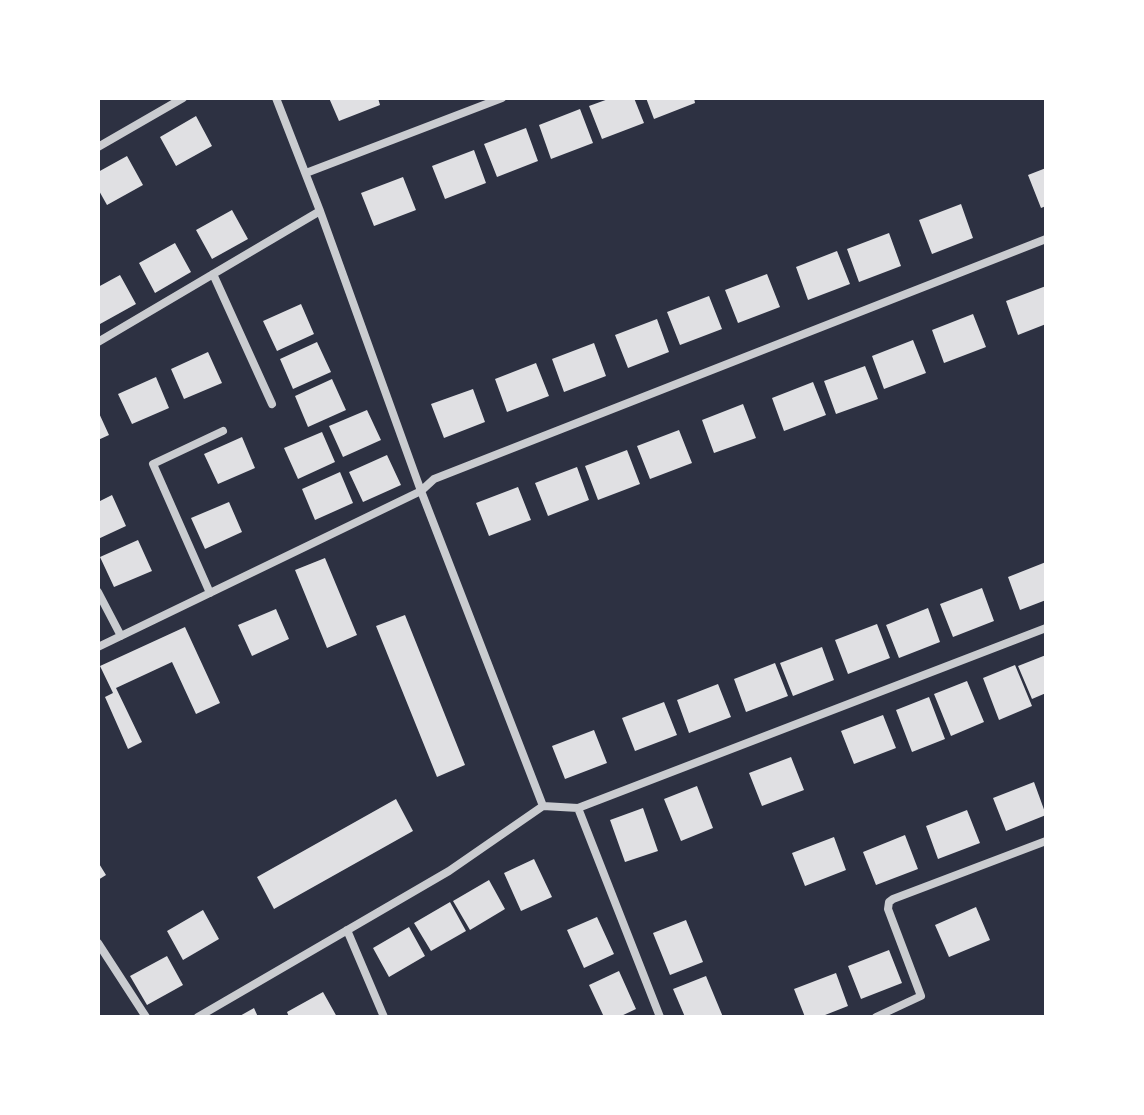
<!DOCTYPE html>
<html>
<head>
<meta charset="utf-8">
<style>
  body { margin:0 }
  #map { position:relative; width:1144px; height:1115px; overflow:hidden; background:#2d3142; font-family:Inter,sans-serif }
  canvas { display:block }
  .frame { position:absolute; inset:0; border:100px solid #fff; pointer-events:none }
</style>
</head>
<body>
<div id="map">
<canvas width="1144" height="1115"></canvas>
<div class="frame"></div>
</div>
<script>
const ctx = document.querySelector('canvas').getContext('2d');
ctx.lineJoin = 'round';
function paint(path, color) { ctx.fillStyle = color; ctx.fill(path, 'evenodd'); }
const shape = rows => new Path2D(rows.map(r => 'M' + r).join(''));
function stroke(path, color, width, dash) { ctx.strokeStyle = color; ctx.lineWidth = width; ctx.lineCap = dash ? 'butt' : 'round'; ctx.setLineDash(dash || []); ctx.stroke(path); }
const building = shape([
  [329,98,378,98,380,105,339,121],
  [611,98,634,98,644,123,602,139,589,106],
  [646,98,694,98,695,103,654,119],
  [580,109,593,143,551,159,539,125],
  [196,116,212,146,176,166,160,137],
  [526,128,538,161,497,177,484,144],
  [474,150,486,183,445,199,432,166],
  [127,156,143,185,107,205,98,189,98,172],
  [1046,168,1046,206,1041,208,1028,175],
  [403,177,416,210,374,226,361,193],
  [961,204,973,238,932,254,919,220],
  [232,210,248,239,212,259,196,230],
  [889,233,901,266,859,282,847,249],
  [175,243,191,272,155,293,139,263],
  [837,251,850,284,808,300,796,267],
  [767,274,780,307,738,323,725,290],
  [120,275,136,304,100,324,98,320,98,287],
  [1046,286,1046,324,1018,335,1006,301],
  [709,296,722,329,680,345,667,312],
  [301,304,314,334,277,351,263,321],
  [973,314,986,347,944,363,932,330],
  [657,319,669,352,628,368,615,335],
  [913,340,926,373,884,389,872,356],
  [317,342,331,372,293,389,280,359],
  [594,343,606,376,564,392,552,359],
  [208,352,222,383,184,399,171,369],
  [536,363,549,396,507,412,495,379],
  [865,366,878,399,836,414,824,381],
  [156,377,169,408,132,424,118,394],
  [332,379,346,410,308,427,295,396],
  [813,382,826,415,784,431,772,398],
  [473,389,485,422,444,438,431,404],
  [743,404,756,438,714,453,702,420],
  [367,410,381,440,343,457,329,426],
  [98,411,109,435,98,440],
  [679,430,692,463,650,479,637,446],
  [322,432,335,462,298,479,284,448],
  [242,437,255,468,218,484,204,454],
  [627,450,640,484,598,500,585,466],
  [387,455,401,485,363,502,349,472],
  [577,467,589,500,548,516,535,483],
  [340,472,353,503,315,520,302,489],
  [518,487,531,520,489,536,476,503],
  [112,495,126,526,98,539,98,502],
  [229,502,242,532,205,549,191,518],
  [138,540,152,571,114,587,100,557],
  [325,558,357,635,327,648,295,570],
  [1046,562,1046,600,1020,610,1008,577],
  [982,588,994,621,953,637,940,604],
  [928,608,940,642,899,658,886,625],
  [276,609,289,639,252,656,238,625],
  [405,615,465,765,437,777,376,626],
  [877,624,890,658,848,674,835,640],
  [185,627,220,703,196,714,172,662,116,688,142,742,128,749,105,697,113,693,100,666],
  [822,647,834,680,793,696,780,663],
  [1046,655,1046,693,1032,699,1018,666],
  [775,663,788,696,746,712,734,679],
  [1015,665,1032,706,999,720,983,678],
  [967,681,984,722,951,736,934,694],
  [718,684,731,717,689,733,677,700],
  [929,697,945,739,912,752,896,710],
  [664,702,677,735,635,751,622,718],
  [883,715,896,748,854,764,841,731],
  [594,730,607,763,565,779,552,746],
  [791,757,804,790,762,806,749,773],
  [1034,782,1046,815,1006,831,993,798],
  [697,786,713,828,681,841,664,799],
  [396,799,413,831,274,909,257,877],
  [643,808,658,851,625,862,610,820],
  [967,810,980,843,938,859,926,826],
  [905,835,918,869,876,885,863,852],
  [834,837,846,870,805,886,792,853],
  [534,859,552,897,521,911,504,873],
  [98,862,106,875,98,880],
  [489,880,505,909,470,930,453,901],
  [450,902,466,931,431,951,414,923],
  [976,907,990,940,949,957,935,925],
  [203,910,219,939,183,960,167,931],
  [597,917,614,954,584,968,567,930],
  [686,920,703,962,670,975,653,933],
  [409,927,425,956,389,977,373,948],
  [889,950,902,983,861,999,848,966],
  [167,956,183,985,147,1005,130,976],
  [619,971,636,1009,619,1017,604,1017,589,985],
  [836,973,848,1006,820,1017,805,1017,794,989],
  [706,976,723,1017,685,1017,673,989],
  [323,992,337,1017,289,1017,287,1012],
  [254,1008,258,1017,238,1017]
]);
const minor = shape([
  [276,98,320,211,421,491,543,806],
  [98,147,183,98],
  [306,173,502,98],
  [213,274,272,404],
  [98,342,320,211],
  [98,592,121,636],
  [210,593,153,464,223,431],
  [98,647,421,491,434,479,1046,239],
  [578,808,660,1017],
  [347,930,384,1017],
  [98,943,146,1017],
  [198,1017,449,871,543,806,578,808,1046,628],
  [876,1017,921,996,888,909,889,902,893,899,1046,841]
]);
paint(building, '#e0e0e3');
stroke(minor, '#caccd0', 8);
</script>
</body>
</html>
